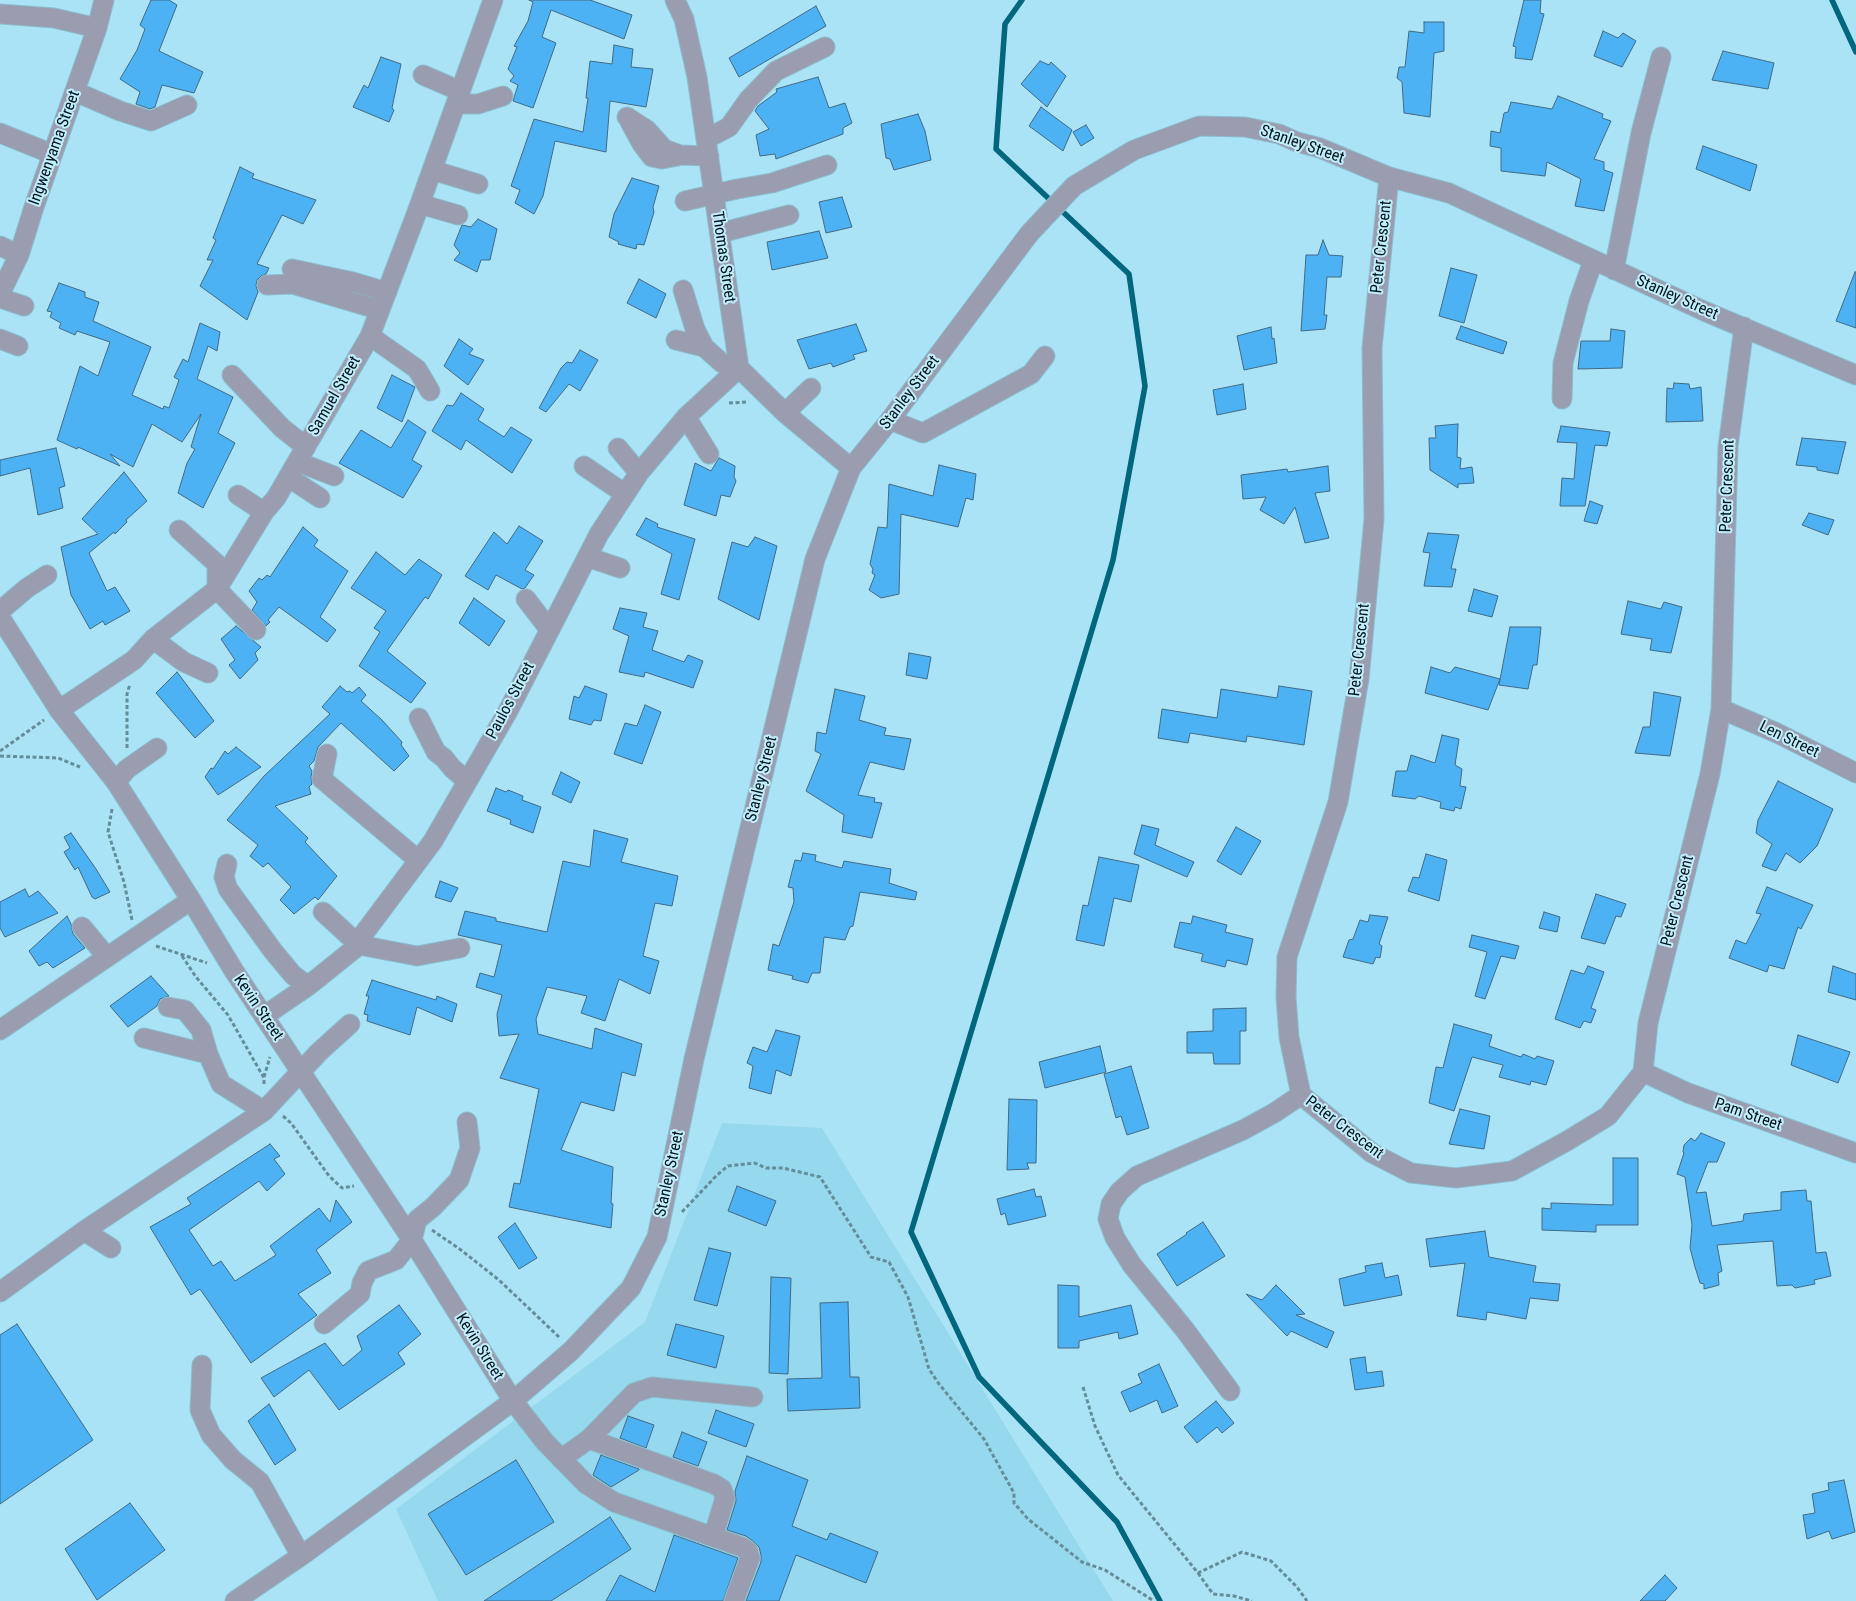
<!DOCTYPE html>
<html>
<head>
<meta charset="utf-8">
<style>
  body { margin:0 }
  canvas { display:block; background:#aae3f5 }
</style>
</head>
<body>
<canvas width="1856" height="1601"></canvas>
<script>
const ctx = document.querySelector('canvas').getContext('2d');
ctx.lineJoin = 'round';
function paint(path, color) { ctx.fillStyle = color; ctx.fill(path, 'evenodd'); }
const shape = rows => new Path2D(rows.map(r => 'M' + r).join(''));
function stroke(path, color, width, dash) { ctx.strokeStyle = color; ctx.lineWidth = width; ctx.lineCap = dash ? 'butt' : 'round'; ctx.setLineDash(dash || []); ctx.stroke(path); }
function write(font, color, halo, rows, align = 'center') {
  ctx.font = font + ' "Roboto Condensed",sans-serif'; ctx.lineWidth = 4; ctx.setLineDash([]); ctx.textBaseline = 'middle'; ctx.strokeStyle = halo; ctx.fillStyle = color; for (const [text, x, y, turn = 0] of rows) {
    ctx.save(); ctx.translate(x, y); ctx.rotate((+turn || 0) * Math.PI / 180); ctx.textAlign = isNaN(turn) ? turn : align; if (halo) ctx.strokeText(text, 0, 0); ctx.fillText(text, 0, 0); ctx.restore();
  }
}
const built = shape([
  [722,1123,822,1128,1113,1601,438,1601,396,1509,645,1322]
]);
const stream = shape([
  [1022,0,1005,24,996,149,1129,274,1145,386,1113,560,911,1232,979,1377,1117,1522,1160,1601],
  [1832,0,1856,52]
]);
const building = shape([
  [151,0,169,0,177,5,159,51,203,72,194,93,162,85,155,107,150,109,136,104,140,92,120,79,137,50,145,29,140,25,151,0],
  [529,0,590,0,632,15,624,39,551,10,542,37,556,43,533,108,513,101,518,85,510,81,514,76,508,69,517,47,514,46,528,21,533,2,529,0],
  [1524,0,1541,0,1540,13,1544,14,1532,60,1515,58,1516,47,1513,46,1524,0],
  [816,6,826,26,739,77,729,58,816,6],
  [1424,22,1444,22,1444,51,1434,53,1430,117,1404,113,1402,82,1397,78,1399,67,1405,67,1409,31,1424,33,1424,22],
  [1603,31,1618,38,1623,33,1636,41,1622,67,1594,56,1603,31],
  [614,45,633,49,631,67,653,69,646,107,610,101,606,152,555,141,543,196,534,214,515,203,520,190,511,186,534,119,583,132,588,98,586,98,590,61,612,64,614,45],
  [1723,51,1774,63,1768,89,1712,80,1723,51],
  [381,57,401,64,392,108,394,110,389,122,353,107,364,85,368,88,381,57],
  [1040,61,1049,65,1051,62,1066,76,1047,107,1021,84,1040,61],
  [818,77,829,108,845,103,852,123,843,128,843,134,776,159,775,154,760,156,756,135,769,129,755,111,758,106,777,92,776,89,818,77],
  [1558,96,1603,114,1602,118,1611,121,1594,159,1604,162,1604,170,1613,173,1604,211,1575,206,1581,179,1547,162,1545,176,1501,171,1501,148,1490,146,1491,131,1500,133,1504,113,1508,112,1511,102,1552,109,1558,96],
  [1041,107,1072,130,1063,151,1029,126,1041,107],
  [918,114,925,131,931,160,894,170,890,159,886,158,881,124,918,114],
  [1086,125,1094,138,1081,146,1073,132,1086,125],
  [1703,146,1757,165,1750,191,1696,169,1703,146],
  [240,167,254,174,252,178,316,200,303,224,282,215,257,264,269,268,266,274,261,276,257,280,256,286,258,292,247,320,200,286,213,260,207,260,216,240,213,238,240,167],
  [632,178,659,186,653,207,654,212,644,245,637,244,636,249,618,244,619,242,609,237,614,214,632,178],
  [842,197,852,227,826,233,819,202,842,197],
  [478,219,497,229,490,260,481,260,477,272,454,260,460,253,454,245,462,225,471,227,478,219],
  [819,231,828,258,772,270,767,242,819,231],
  [1323,240,1329,255,1343,256,1341,277,1327,277,1324,315,1327,315,1325,329,1301,331,1306,255,1318,255,1323,240],
  [1451,268,1477,275,1464,323,1439,316,1451,268],
  [1855,272,1856,272,1856,328,1836,321,1855,272],
  [639,279,666,294,656,318,627,303,639,279],
  [59,283,85,292,85,297,99,302,93,321,151,347,132,395,163,409,164,406,169,408,179,380,174,377,183,359,188,362,200,323,220,332,217,351,208,346,197,379,233,397,218,433,235,443,203,508,178,493,187,463,195,449,191,447,201,414,182,442,152,424,133,467,110,454,120,466,78,447,77,449,57,440,80,366,98,376,110,342,77,331,75,335,59,328,61,323,50,317,52,312,47,311,59,283],
  [856,324,867,351,853,355,855,359,833,367,831,363,809,369,797,340,856,324],
  [1461,326,1507,342,1503,354,1456,339,1461,326],
  [1271,327,1272,339,1274,338,1277,363,1244,370,1237,336,1271,327],
  [1611,329,1625,331,1622,368,1578,369,1581,341,1610,341,1611,329],
  [459,339,473,349,469,354,484,360,468,385,444,366,459,339],
  [580,350,598,360,580,391,569,384,546,412,539,408,561,368,567,362,572,363,580,350],
  [392,375,415,387,402,422,377,408,392,375],
  [1674,383,1689,384,1690,389,1701,387,1703,421,1666,422,1667,388,1673,389,1674,383],
  [1243,384,1246,409,1217,415,1213,390,1243,384],
  [461,393,484,409,478,420,504,437,511,427,532,440,512,473,466,440,461,450,432,431,447,405,453,406,461,393],
  [408,420,426,432,412,460,422,466,403,498,339,463,361,430,391,448,408,420],
  [1458,424,1457,457,1461,458,1460,469,1472,467,1474,483,1458,484,1458,488,1430,470,1429,438,1436,438,1435,426,1458,424],
  [1561,426,1610,432,1607,446,1595,445,1585,506,1560,506,1562,478,1574,479,1577,443,1557,442,1561,426],
  [1802,438,1846,442,1838,474,1817,470,1817,467,1796,465,1802,438],
  [56,448,65,486,59,488,63,508,38,515,30,468,0,476,0,460,56,448],
  [719,458,735,466,734,477,736,481,730,497,721,495,716,516,684,505,695,463,711,471,719,458],
  [939,465,976,474,973,500,966,498,958,527,901,514,899,594,881,598,869,590,875,575,872,573,873,569,870,564,878,527,887,528,889,484,933,496,939,465],
  [1328,466,1330,491,1315,493,1329,538,1305,543,1295,507,1284,524,1260,510,1266,497,1243,499,1241,475,1287,469,1288,472,1328,466],
  [124,472,147,501,126,520,127,522,115,534,114,532,89,553,107,591,115,587,130,611,105,625,103,621,90,629,71,595,61,547,98,534,82,519,124,472],
  [1590,501,1603,506,1597,524,1584,521,1590,501],
  [1809,513,1834,520,1828,535,1802,525,1809,513],
  [646,518,658,524,657,527,695,539,679,600,661,594,672,554,636,535,646,518],
  [519,526,543,541,525,570,534,575,525,588,522,589,496,575,488,590,465,576,494,532,507,544,519,526],
  [303,527,318,540,314,546,348,571,320,617,336,630,327,642,279,607,268,620,270,622,266,626,252,610,257,602,249,591,259,578,262,580,267,575,270,577,303,527],
  [1428,533,1459,535,1451,569,1456,569,1452,587,1424,586,1430,553,1423,552,1428,533],
  [755,537,777,546,759,620,718,599,732,542,748,547,755,537],
  [376,552,405,575,419,559,442,575,428,599,425,597,387,651,426,683,411,703,359,666,380,632,374,628,386,611,351,588,376,552],
  [1474,589,1498,596,1492,617,1468,611,1474,589],
  [474,598,505,621,489,646,459,623,474,598],
  [1628,601,1661,609,1664,602,1682,607,1671,653,1650,650,1652,639,1621,634,1628,601],
  [620,608,647,613,643,627,658,631,652,650,684,662,688,655,703,661,693,688,645,672,644,677,619,672,629,636,613,629,620,608],
  [236,626,261,647,255,653,258,660,240,679,229,665,235,660,221,639,236,626],
  [1510,627,1541,627,1537,665,1533,665,1528,689,1499,685,1510,627],
  [909,653,931,657,927,679,906,675,909,653],
  [1431,667,1450,673,1455,667,1500,679,1488,710,1425,693,1431,667],
  [177,672,214,721,195,738,156,693,177,672],
  [340,686,347,692,350,691,352,693,359,687,366,695,361,701,382,720,402,742,401,745,409,756,394,771,341,723,318,747,314,761,309,766,312,771,311,777,312,784,309,787,311,794,275,806,308,838,305,842,337,876,318,900,315,897,294,914,280,900,291,887,268,863,263,867,250,856,258,845,227,820,264,776,330,714,322,707,340,686],
  [585,686,607,694,601,721,594,720,591,725,569,719,574,696,579,698,585,686],
  [1279,686,1312,691,1304,745,1247,736,1246,742,1190,733,1188,743,1158,738,1162,709,1217,718,1221,689,1277,698,1279,686],
  [835,689,865,696,859,720,886,728,884,735,911,739,904,770,870,762,858,795,875,798,874,802,882,803,872,838,842,832,844,815,806,791,821,754,815,751,817,732,826,734,835,689],
  [1654,692,1681,697,1670,756,1635,753,1643,727,1650,727,1654,692],
  [645,705,661,712,642,764,614,754,625,723,637,726,645,705],
  [1442,735,1459,739,1455,765,1462,769,1460,786,1466,787,1461,809,1455,807,1454,811,1440,808,1441,802,1419,796,1415,799,1392,796,1396,771,1407,771,1411,755,1435,763,1442,735],
  [236,747,261,767,218,795,205,777,211,768,213,769,225,751,228,754,236,747],
  [561,772,580,782,571,803,552,794,561,772],
  [1778,781,1833,809,1817,846,1800,863,1786,853,1776,871,1762,866,1772,844,1756,833,1758,820,1778,781],
  [496,788,506,792,508,790,523,796,522,800,541,807,533,833,510,824,511,820,487,811,496,788],
  [1142,825,1159,829,1155,845,1194,862,1187,877,1134,854,1142,825],
  [1236,827,1261,841,1241,875,1217,861,1236,827],
  [594,830,628,839,621,862,678,876,672,906,655,903,643,956,659,961,650,994,619,979,605,1021,581,1013,587,996,547,987,536,1019,538,1034,592,1049,595,1028,642,1044,635,1076,622,1072,614,1111,581,1102,561,1150,613,1167,611,1203,613,1204,611,1228,509,1207,514,1183,520,1184,539,1089,500,1078,519,1034,499,1036,497,1014,502,995,476,987,480,973,494,977,502,945,458,935,465,911,496,918,496,921,547,932,563,861,590,867,594,830],
  [71,833,96,869,110,892,95,899,92,897,78,867,75,870,64,852,70,848,64,837,71,833],
  [803,853,816,855,815,861,842,868,844,861,891,869,889,883,917,892,915,900,860,892,853,926,850,927,845,940,824,937,820,973,812,973,808,983,792,979,793,976,768,970,773,944,779,946,794,902,793,888,788,887,795,860,801,861,803,853],
  [1426,854,1447,860,1439,901,1408,891,1413,877,1419,878,1426,854],
  [1099,857,1139,865,1131,902,1114,898,1104,946,1076,940,1083,905,1088,906,1099,857],
  [440,881,458,888,451,902,435,897,440,881],
  [1767,887,1813,905,1801,929,1798,927,1784,969,1769,965,1767,972,1729,958,1736,940,1746,944,1761,914,1756,913,1767,887],
  [25,889,29,897,38,891,58,913,5,937,0,928,0,902,25,889],
  [1596,894,1626,904,1621,917,1616,916,1605,944,1581,938,1596,894],
  [1544,912,1560,917,1557,932,1539,928,1544,912],
  [1370,915,1388,917,1379,944,1382,946,1380,958,1376,957,1373,964,1343,957,1349,940,1353,939,1360,920,1368,922,1370,915],
  [67,916,71,924,73,934,85,948,53,968,47,962,39,966,29,951,67,916],
  [1193,916,1227,925,1225,932,1253,939,1247,965,1227,960,1225,967,1201,961,1203,954,1174,947,1180,922,1191,924,1193,916],
  [1472,935,1519,946,1515,959,1501,956,1485,999,1475,996,1487,952,1469,947,1472,935],
  [1588,966,1604,972,1591,1008,1596,1010,1591,1023,1584,1021,1580,1028,1555,1019,1571,970,1584,974,1588,966],
  [1833,966,1856,974,1856,1000,1828,992,1833,966],
  [151,976,169,996,160,999,157,1006,128,1027,110,1006,151,976],
  [372,980,436,1000,437,996,457,1004,452,1022,417,1007,410,1035,367,1021,368,1015,364,1014,369,996,366,996,372,980],
  [1246,1008,1246,1031,1240,1031,1240,1064,1214,1064,1213,1053,1187,1053,1187,1032,1213,1031,1213,1009,1246,1008],
  [1454,1024,1492,1035,1489,1046,1521,1057,1523,1054,1535,1059,1537,1056,1554,1061,1546,1085,1531,1081,1530,1085,1499,1077,1503,1065,1472,1057,1454,1111,1429,1103,1436,1067,1443,1068,1454,1024],
  [776,1030,800,1036,791,1076,776,1070,771,1094,749,1088,753,1066,747,1063,753,1047,767,1052,776,1030],
  [1798,1035,1850,1052,1838,1083,1791,1065,1798,1035],
  [1100,1046,1106,1072,1045,1088,1039,1062,1100,1046],
  [1131,1066,1149,1128,1127,1135,1121,1116,1116,1118,1104,1074,1131,1066],
  [1009,1099,1037,1100,1036,1163,1027,1163,1029,1169,1007,1170,1009,1099],
  [1460,1109,1490,1116,1484,1149,1449,1144,1460,1109],
  [1701,1133,1725,1143,1717,1162,1708,1162,1696,1193,1706,1192,1712,1226,1743,1221,1744,1214,1781,1210,1781,1192,1806,1190,1807,1201,1811,1201,1816,1253,1826,1252,1831,1276,1814,1280,1815,1284,1795,1288,1792,1285,1777,1286,1773,1241,1717,1245,1722,1271,1718,1273,1719,1285,1704,1289,1704,1284,1700,1283,1695,1267,1690,1248,1692,1225,1685,1177,1677,1174,1684,1153,1683,1152,1684,1145,1691,1138,1695,1141,1701,1133],
  [270,1144,280,1156,274,1159,285,1174,267,1191,259,1181,189,1230,213,1266,221,1261,235,1281,276,1255,270,1246,319,1208,330,1222,336,1200,352,1222,316,1250,331,1273,298,1294,317,1315,251,1363,200,1289,191,1295,150,1227,191,1204,187,1198,270,1144],
  [1613,1158,1638,1158,1638,1225,1596,1225,1596,1232,1542,1230,1542,1208,1551,1209,1551,1203,1613,1205,1613,1158],
  [737,1186,776,1201,766,1226,728,1211,737,1186],
  [1034,1189,1036,1197,1041,1196,1046,1216,1008,1225,1005,1213,1001,1215,997,1199,1034,1189],
  [1203,1222,1225,1256,1177,1286,1157,1254,1187,1234,1186,1233,1203,1222],
  [515,1223,537,1258,519,1269,498,1237,515,1223],
  [1485,1231,1489,1257,1536,1266,1533,1282,1560,1284,1558,1301,1530,1298,1526,1319,1487,1312,1486,1320,1457,1316,1465,1263,1430,1267,1426,1239,1485,1231],
  [709,1248,731,1253,717,1306,694,1300,709,1248],
  [1382,1263,1385,1278,1398,1275,1402,1295,1344,1306,1339,1279,1366,1272,1365,1266,1382,1263],
  [771,1277,791,1278,788,1374,769,1373,771,1277],
  [1058,1285,1079,1286,1079,1317,1131,1305,1138,1334,1119,1339,1118,1332,1079,1341,1079,1348,1058,1348,1058,1285],
  [1276,1285,1305,1314,1296,1315,1334,1332,1327,1348,1291,1331,1287,1336,1246,1294,1262,1300,1276,1285],
  [848,1302,850,1377,859,1377,860,1408,788,1411,787,1379,822,1378,820,1303,848,1302],
  [399,1305,421,1334,398,1353,405,1364,339,1410,309,1370,274,1397,261,1378,325,1343,343,1366,362,1350,357,1336,399,1305],
  [17,1324,93,1440,0,1504,0,1335,17,1324],
  [676,1324,724,1336,716,1368,667,1355,676,1324],
  [1365,1357,1367,1373,1382,1371,1384,1386,1355,1390,1350,1359,1365,1357],
  [1159,1364,1178,1406,1162,1413,1157,1400,1130,1412,1121,1392,1142,1383,1138,1374,1159,1364],
  [1216,1401,1234,1423,1222,1433,1217,1427,1197,1443,1184,1427,1216,1401],
  [269,1404,296,1450,275,1465,248,1421,269,1404],
  [716,1410,754,1424,746,1447,708,1433,716,1410],
  [628,1416,654,1425,646,1448,620,1438,628,1416],
  [682,1432,707,1442,698,1466,673,1457,682,1432],
  [601,1455,639,1469,639,1470,611,1487,593,1475,601,1455],
  [747,1456,808,1480,792,1526,827,1540,830,1533,878,1552,866,1583,796,1555,779,1601,746,1601,761,1562,761,1555,759,1547,754,1542,746,1536,727,1530,736,1501,735,1491,747,1456],
  [516,1460,554,1522,466,1575,428,1514,516,1460],
  [1844,1480,1855,1532,1832,1539,1829,1531,1807,1539,1803,1515,1815,1513,1812,1494,1829,1490,1828,1483,1844,1480],
  [130,1503,165,1550,97,1600,65,1549,130,1503],
  [610,1517,631,1549,551,1601,484,1601,610,1517],
  [674,1535,738,1558,723,1601,606,1601,620,1575,655,1592,674,1535],
  [1665,1575,1677,1588,1665,1601,1640,1601,1665,1575]
]);
const path = shape([
  [729,403,748,402],
  [127,748,127,694,130,684],
  [0,751,44,720],
  [0,756,58,758,80,767],
  [112,809,108,832,124,882,132,920],
  [156,946,207,963],
  [182,956,196,977,228,1015,264,1078,264,1084],
  [264,1077,270,1057],
  [283,1116,291,1123,329,1176,342,1188,354,1186],
  [682,1212,717,1175,728,1166,755,1163,766,1168,783,1168,820,1177,871,1257,889,1262,908,1297,929,1369,939,1384,984,1439,1014,1493,1014,1503,1028,1519,1082,1562,1105,1570,1154,1601],
  [432,1230,461,1250,499,1280,559,1337],
  [1083,1387,1095,1426,1118,1475,1198,1573,1242,1552,1271,1561,1297,1587,1307,1601],
  [1198,1573,1213,1594,1234,1596,1252,1601]
]);
const minor = shape([
  [675,0,684,19,697,77,739,368,785,413,851,468],
  [0,14,54,18,97,28],
  [423,75,460,91],
  [76,92,120,111,151,121,187,105],
  [456,104,478,104,503,96],
  [627,117,647,130,664,149,680,155,709,156],
  [630,122,642,144,652,157,662,159,678,156],
  [0,133,52,154],
  [706,139,729,127,749,99,776,71,825,47],
  [432,170,478,184],
  [1389,177,1372,348,1374,519,1359,679,1338,802,1287,957,1286,997,1289,1037,1301,1095,1372,1153,1411,1173,1456,1178,1512,1171,1567,1141,1608,1116,1643,1072,1648,1023,1710,774,1721,709,1728,447,1744,327],
  [685,201,737,189,772,183,827,165],
  [420,204,458,215],
  [720,233,789,215],
  [0,246,19,255],
  [292,269,353,282,387,292],
  [1614,270,1641,133,1661,57],
  [267,285,292,284,380,310],
  [683,290,695,329,704,347],
  [0,294,19,255,34,207,97,28,104,0],
  [0,298,24,306],
  [370,336,417,369,430,391],
  [0,339,18,346],
  [676,340,704,347,722,363,739,368],
  [232,375,282,428,306,447],
  [1562,399,1563,363,1579,301,1593,261],
  [785,413,811,388],
  [686,417,709,454],
  [890,420,923,433,1031,374,1045,356],
  [618,448,639,473],
  [298,462,334,476],
  [584,466,625,494],
  [288,477,320,498],
  [238,495,264,512],
  [179,530,217,564,217,589,256,630],
  [587,557,620,568],
  [526,599,549,629],
  [0,611,27,588,47,575],
  [0,617,59,710,116,782,191,900,234,971,412,1240,513,1401,545,1442,586,1484,614,1502,742,1547,748,1551,750,1558,734,1601],
  [153,639,184,662,208,673],
  [1721,709,1777,733,1856,773],
  [59,710,134,660,153,639,217,589,264,512,276,498,370,336,417,212,493,0],
  [419,718,436,752,444,758,452,768,467,781],
  [327,754,322,779,418,860],
  [116,782,127,769,157,748],
  [227,864,224,877,228,889,273,951,293,975,308,986],
  [323,912,359,945,417,956,460,948],
  [82,927,107,957],
  [168,1007,185,1010,201,1030,208,1054],
  [264,1016,308,986,359,945,362,936,433,841,508,711,599,534,639,473,686,417,739,368],
  [0,1030,191,900],
  [144,1038,208,1054,221,1084,264,1111],
  [1643,1072,1688,1093,1856,1153],
  [84,1231,111,1248],
  [0,1292,84,1231,264,1111,319,1052,350,1024],
  [324,1324,360,1294,362,1283,368,1271,396,1260,412,1240,417,1220,433,1207,459,1180,470,1148,467,1122],
  [202,1365,200,1410,211,1435,233,1460,260,1482,301,1556],
  [1230,1391,1185,1330,1132,1265,1115,1238,1108,1219,1111,1204,1120,1191,1137,1176,1243,1130,1274,1113,1301,1095],
  [589,1439,714,1484,722,1489,725,1498,713,1537],
  [561,1459,589,1439,634,1393,652,1387,753,1397],
  [235,1601,301,1556,513,1401,571,1351,631,1288,657,1237,694,1059,815,559,851,468,890,420,1029,234,1074,186,1134,150,1199,126,1245,127,1279,134,1297,142,1320,148,1389,177,1449,193,1704,311,1856,375]
]);
const streetNames = [
  ["Stanley Street",1302,145,19],
  ["Ingwenyama Street",55,148,-70],
  ["Peter Crescent",1382,247,-84],
  ["Thomas Street",723,257,82],
  ["Stanley Street",1677,298,24],
  ["Stanley Street",910,393,-53],
  ["Samuel Street",335,396,-60],
  ["Peter Crescent",1728,486,-88],
  ["Peter Crescent",1360,650,-84],
  ["Paulos Street",511,701,-62],
  ["Len Street",1789,740,26],
  ["Stanley Street",762,779,-76],
  ["Peter Crescent",1678,901,-76],
  ["Kevin Street",258,1008,56],
  ["Pam Street",1748,1115,19],
  ["Peter Crescent",1344,1128,37],
  ["Stanley Street",670,1174,-78],
  ["Kevin Street",479,1347,58]
];
paint(built, '#96d8ee');
stroke(stream, '#02667c', 5.5);
paint(building, '#4db2f3');
stroke(building, '#426a85', 1);
stroke(minor, '#8bbece', 21);
stroke(path, '#648d9a', 3, [4, 2.5]);
stroke(minor, '#9a9cb0', 19);
write('16px', '#00131a', '#c1eefd', streetNames);
</script>
</body>
</html>
